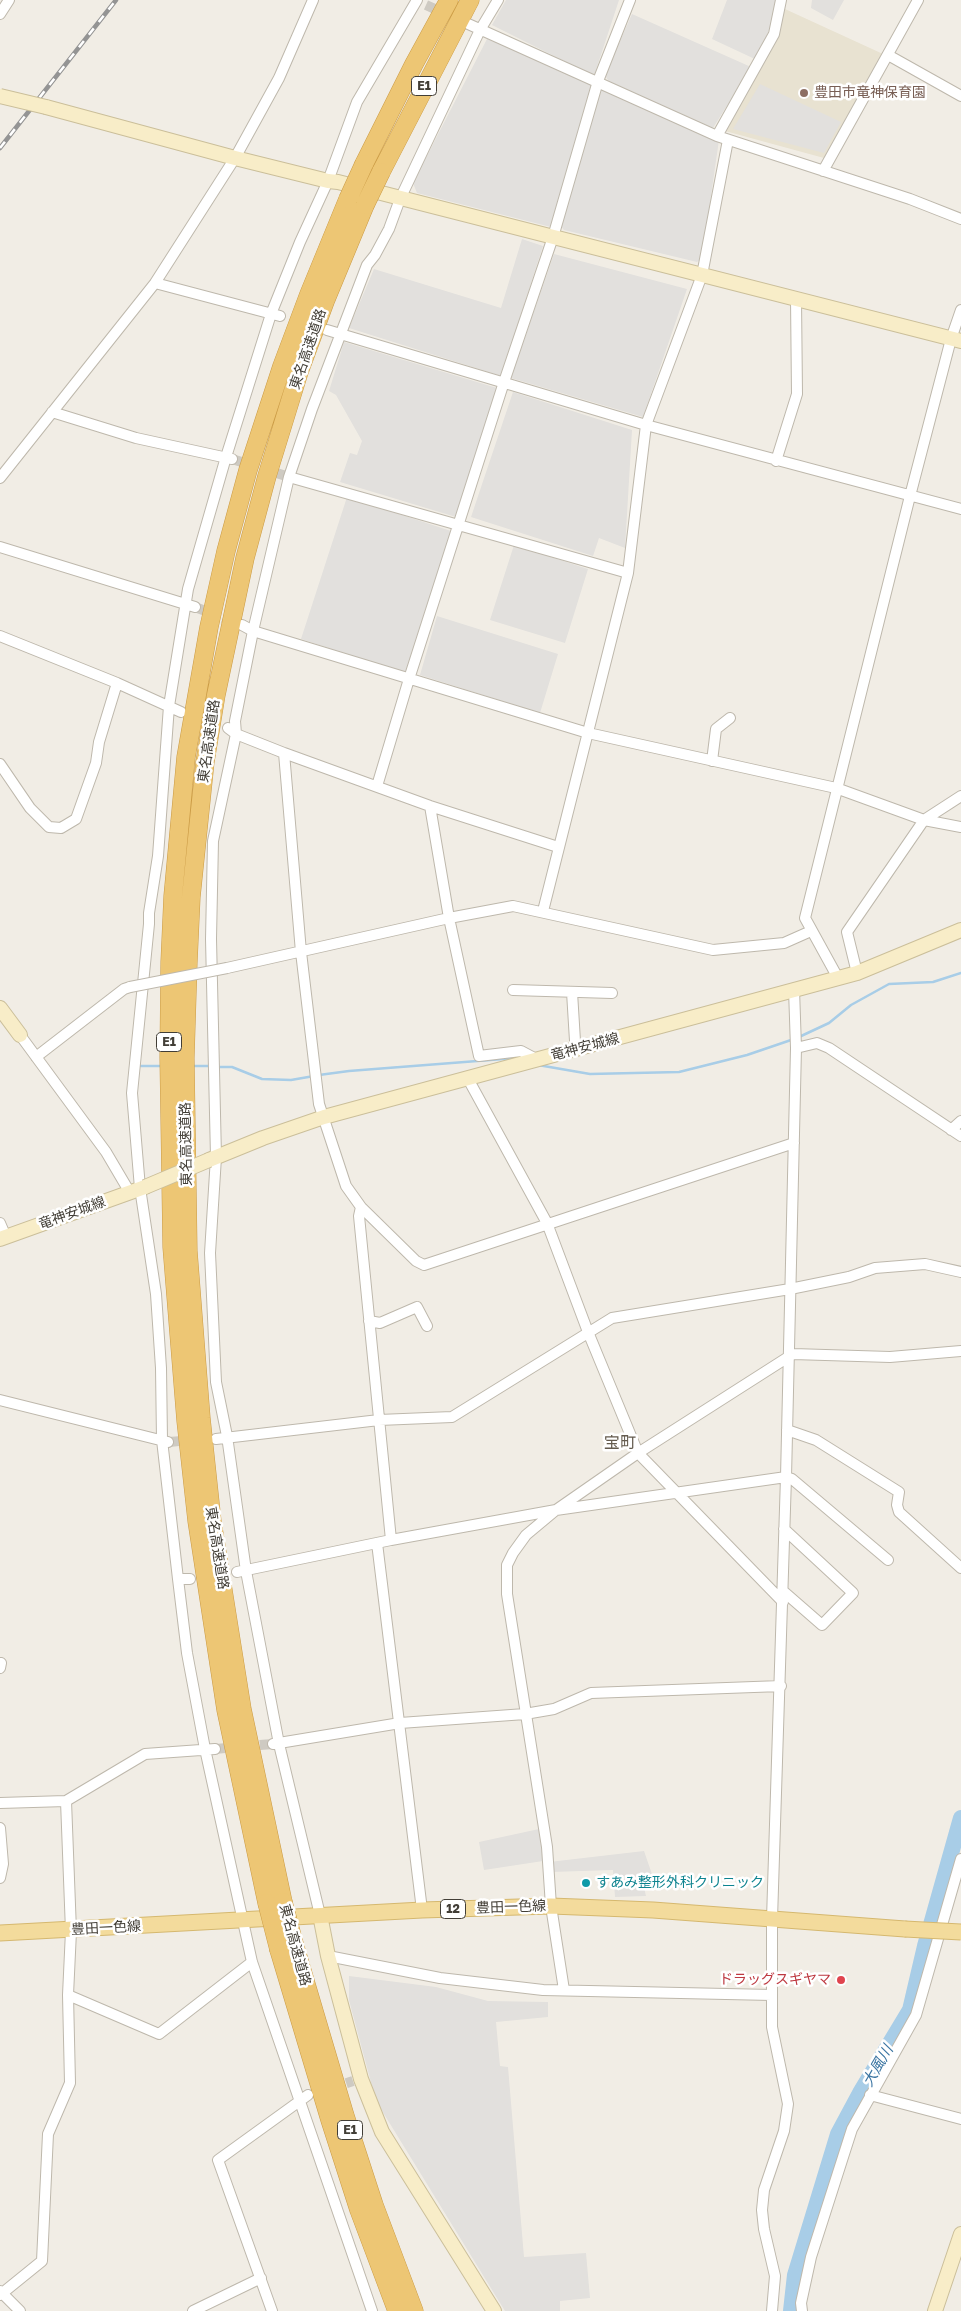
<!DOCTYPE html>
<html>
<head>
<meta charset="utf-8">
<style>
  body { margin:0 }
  canvas { display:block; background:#f1ede5 }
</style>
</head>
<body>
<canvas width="961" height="2311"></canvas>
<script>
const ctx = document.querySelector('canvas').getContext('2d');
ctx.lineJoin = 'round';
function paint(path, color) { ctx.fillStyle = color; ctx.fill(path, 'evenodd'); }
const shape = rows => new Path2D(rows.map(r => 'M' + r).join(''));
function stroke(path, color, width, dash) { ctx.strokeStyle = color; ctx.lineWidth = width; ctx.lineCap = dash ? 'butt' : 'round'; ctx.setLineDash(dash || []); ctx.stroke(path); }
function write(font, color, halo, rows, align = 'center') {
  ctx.font = font + ' "Golos Text","Noto Sans JP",sans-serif'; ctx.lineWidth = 5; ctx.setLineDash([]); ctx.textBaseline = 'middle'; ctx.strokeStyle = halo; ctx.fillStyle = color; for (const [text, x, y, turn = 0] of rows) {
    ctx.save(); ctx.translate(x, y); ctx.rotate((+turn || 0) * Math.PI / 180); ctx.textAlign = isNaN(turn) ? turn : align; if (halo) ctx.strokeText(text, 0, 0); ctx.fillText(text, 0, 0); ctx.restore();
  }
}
const education = shape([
  [785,9,883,54,824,158,725,131,776,41]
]);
const parking = shape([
  [506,0,619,0,594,76,492,25],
  [727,0,777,0,776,12,757,60,712,39],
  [812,0,844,0,833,20,811,8],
  [632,14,751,67,713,128,609,82,605,75],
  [487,39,586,79,593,87,551,227,417,193,413,183],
  [760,84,841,122,824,153,733,129],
  [603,89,719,140,702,258,697,262,564,230,559,224,598,92],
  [522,239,543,246,501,376,349,328,374,269,501,308],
  [554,254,687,289,643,417,511,378],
  [344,342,497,388,456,517,340,482,350,453,357,455,362,441,336,395,329,391],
  [513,392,632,430,625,548,599,538,593,556,471,517],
  [347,497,451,531,405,673,301,639],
  [514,545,588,569,565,643,490,620],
  [437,616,558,654,540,713,420,675],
  [539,1829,543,1861,484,1870,479,1842],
  [644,1851,654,1880,643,1883,646,1896,615,1897,613,1870,551,1872,549,1862],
  [349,1976,436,1987,488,2001,548,2002,548,2017,496,2022,500,2066,508,2067,524,2257,586,2253,590,2298,560,2301,560,2311,505,2311,376,2101,349,2000]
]);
const stream = shape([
  [799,1037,829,1023,851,1005,889,984,933,982,961,973],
  [538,1065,590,1074,679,1072,747,1055,794,1039],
  [141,1066,161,1066],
  [192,1066,211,1066],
  [217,1067,232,1067,262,1079,291,1080,314,1076],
  [319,1075,349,1071,516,1058]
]);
const river = shape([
  [791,2311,795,2275,838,2134,860,2093,910,2010,925,1946,961,1818]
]);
const streetTunnel = shape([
  [426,5,464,22],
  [232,459,289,477],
  [195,607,236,623],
  [169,1442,192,1440],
  [215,1749,272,1744],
  [332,2088,353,2081]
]);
const street = shape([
  [0,14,9,0],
  [466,23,717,136,910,199,961,219],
  [888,55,961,96],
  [717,136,774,34,781,0],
  [823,171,918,0],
  [155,283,280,316],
  [327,330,646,425,961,509],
  [52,412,136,438,232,459],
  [776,461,797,394,796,299],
  [289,477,628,573],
  [0,478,155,283,235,158,279,78,313,0],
  [0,547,195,607],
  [242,625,253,631,588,733,836,788,924,820,961,827],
  [0,636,117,683,181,712],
  [228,728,236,734,284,753,430,806,558,847],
  [284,753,301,952,319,1104,346,1186,361,1207,416,1261,424,1265,794,1143],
  [712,761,716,729,730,718],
  [0,764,30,808,49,827,61,828,76,819,96,763,99,742,117,683],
  [377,786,409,679,504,382,553,237,598,81,630,0],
  [430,806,449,918,479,1056,521,1051,538,1060],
  [543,911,628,573,646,425,702,275,728,140],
  [227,968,449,918,513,906,713,950,784,943,811,931],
  [857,973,847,932,924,820,961,796],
  [838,978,805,918,910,496,951,339,961,310],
  [513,990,612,993],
  [572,992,575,1041,579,1048],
  [20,1035,106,1152,129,1191],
  [796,1048,817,1043,829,1048,961,1136],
  [36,1057,124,989,130,987],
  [467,1077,547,1223,588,1332,638,1453,783,1602],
  [951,1130,961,1121],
  [361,1207,359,1216,391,1540],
  [0,1223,6,1237],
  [369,1321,380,1323,417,1307,427,1326],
  [0,1400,168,1442],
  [787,1430,816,1440,899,1492,897,1505,899,1512,961,1568],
  [216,1439,379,1420,452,1417,612,1318,790,1289,849,1277,875,1268,925,1264,961,1272],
  [377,1543,422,1910],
  [237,1572,391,1540,556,1510,786,1477,792,1479,888,1560],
  [178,1579,190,1579],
  [783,1591,822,1625,853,1593,784,1529],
  [0,1668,1,1663],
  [273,1744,400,1723,525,1714,554,1709,591,1693,781,1686],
  [66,1801,71,1931,68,1995,159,2034,252,1962],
  [0,1803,66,1801,145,1754,215,1749],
  [0,1828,3,1864,0,1878],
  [320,1915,279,1744,246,1571,227,1436,216,1382,210,1253,216,1157,211,939,213,841,236,734,235,721,253,631,289,477,312,409,367,265,375,255,389,229,400,199,480,30,498,0],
  [328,1956,440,1978,543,1990,772,1995],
  [564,1990,551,1906,547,1847,507,1594,507,1565,513,1553,526,1535,556,1510,638,1453,793,1354,890,1357,961,1351],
  [870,2095,961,2119],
  [0,2291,20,2311],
  [0,2295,42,2261,48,2134,70,2083,68,1995],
  [193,2311,261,2278],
  [272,2311,218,2160,308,2095],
  [372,2311,252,1962,205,1749,187,1653,178,1579,162,1440,161,1368,156,1294,140,1188,132,1093,149,924,149,913,158,856,169,706,188,589,226,457,271,314,300,242,328,181,357,102,417,0],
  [772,2311,775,2276,764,2229,762,2210,764,2190,784,2131,788,2104,772,2027,772,1919,786,1477,796,1048,794,989],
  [802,2311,801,2303,811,2257,852,2129,916,2015,961,1859]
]);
const secondary = shape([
  [46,107,235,158,328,181,338,182,961,341],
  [0,1008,20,1035],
  [209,1160,263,1138,324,1117,857,973,961,930],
  [0,1239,145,1187],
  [320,1915,328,1956,361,2079,382,2132,494,2311],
  [935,2311,961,2234]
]);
const primary = shape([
  [0,1933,422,1910,551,1906,653,1910,905,1929]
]);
const highway = shape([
  [364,164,414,64,449,0],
  [381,172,470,0],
  [283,1902,242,1709,212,1521,201,1418,188,1251,185,1058,188,963,191,897,205,762,216,695,245,558,267,476,299,372,326,299,365,205],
  [267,1903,226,1710,197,1521,186,1421,172,1247,169,1057,170,962,173,896,186,757,209,627,226,551,248,470,282,366,309,294,348,199],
  [295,1947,345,2116,374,2205,414,2311],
  [279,1950,330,2120,359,2210,397,2311]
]);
const rail = shape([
  [0,148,116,0]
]);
const streetBridge = shape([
  [130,987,227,968]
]);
const secondaryBridge = shape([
  [0,96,46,107],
  [145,1187,209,1160]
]);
const primaryBridge = shape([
  [905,1929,961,1932]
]);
const highwayBridge = shape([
  [348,199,364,164],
  [365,205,381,172],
  [283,1902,295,1947],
  [267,1903,279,1950]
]);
const markers = [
  [804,93,5,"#8d6e63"],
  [586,1883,5,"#0f9aa8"],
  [841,1980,5,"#e0444e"]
];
const shields = [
  [424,86,25],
  [169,1042,25],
  [453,1909,25],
  [350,2130,25]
];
const shieldNames = [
  ["E1",424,86],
  ["E1",169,1042],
  ["12",453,1909],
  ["E1",350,2130]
];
const educationNames = [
  ["豊田市竜神保育園",814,93]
];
const streetNames = [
  ["東名高速道路",308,349,-71],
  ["東名高速道路",209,741,-82],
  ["竜神安城線",585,1047,-15],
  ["東名高速道路",186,1144,-91],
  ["竜神安城線",72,1213,-20],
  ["東名高速道路",217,1548,81],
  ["豊田一色線",511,1907,-2],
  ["豊田一色線",106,1928,-3],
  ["東名高速道路",295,1945,75]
];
const cultureNames = [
  ["すあみ整形外科クリニック",596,1883]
];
const healthNames = [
  ["ドラッグスギヤマ",831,1980]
];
const waterNames = [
  ["大風川",878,2066,-60]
];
const quarterNames = [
  ["宝町",620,1443]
];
paint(education, '#e8e2d1');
paint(parking, '#e2e0dd');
stroke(stream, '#a8cde7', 2.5);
stroke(river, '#a8cde7', 16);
stroke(streetTunnel, '#cecac2', 10, [10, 5]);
stroke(street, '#beb8ac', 12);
stroke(secondary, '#cbbf9a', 16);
stroke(primary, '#d5b86f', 17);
stroke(highway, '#cb9b45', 19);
stroke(street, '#fff', 10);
stroke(secondary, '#f8edc8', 14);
stroke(primary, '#f3db9c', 15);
stroke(highway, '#edc674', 18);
stroke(rail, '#949494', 4.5);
stroke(rail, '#fff', 2.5, [8]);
stroke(streetBridge, '#beb8ac', 12, []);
stroke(secondaryBridge, '#cbbf9a', 16, []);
stroke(primaryBridge, '#d5b86f', 17, []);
stroke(highwayBridge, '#cb9b45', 19, []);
stroke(streetBridge, '#fff', 10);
stroke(secondaryBridge, '#f8edc8', 14);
stroke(primaryBridge, '#f3db9c', 15);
stroke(highwayBridge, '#edc674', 18);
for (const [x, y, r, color] of markers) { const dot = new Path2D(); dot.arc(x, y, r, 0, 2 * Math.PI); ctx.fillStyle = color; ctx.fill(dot); stroke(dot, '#fff', 2); }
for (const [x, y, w] of shields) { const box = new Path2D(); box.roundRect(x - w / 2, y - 9.5, w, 19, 4); ctx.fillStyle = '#fff'; ctx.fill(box); stroke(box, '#423e36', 1); }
write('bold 12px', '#423e36', null, shieldNames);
write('14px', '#785e54', '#fff', educationNames, 'left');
write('14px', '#423e36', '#fff', streetNames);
write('14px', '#0d838f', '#fff', cultureNames, 'left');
write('14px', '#be3a42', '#fff', healthNames, 'right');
write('italic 15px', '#3b75a2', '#fff', waterNames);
write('16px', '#645b4e', '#fff', quarterNames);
</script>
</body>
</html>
